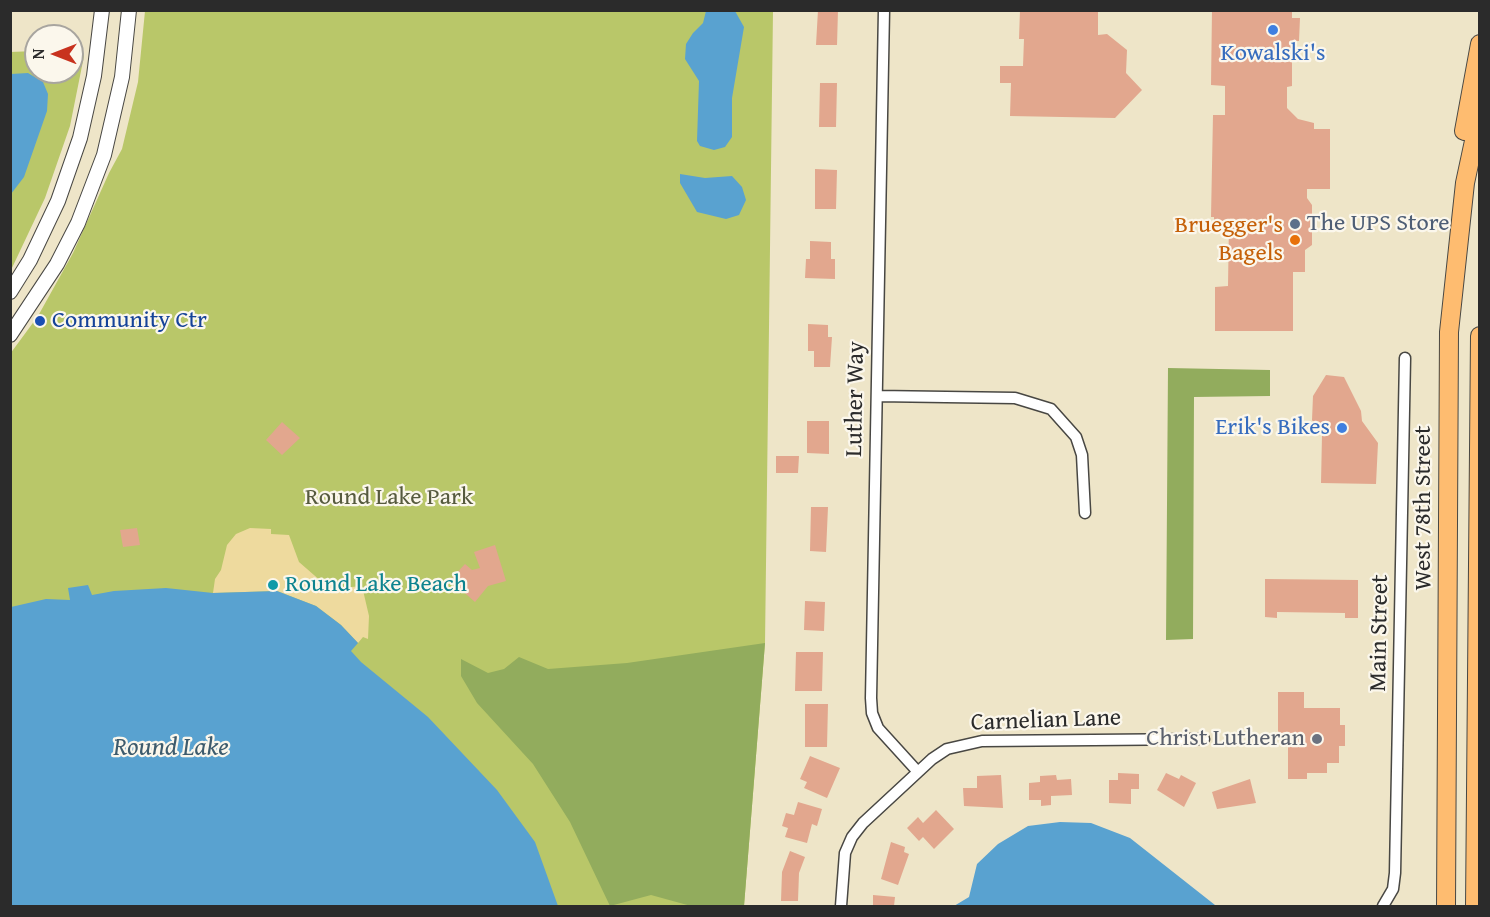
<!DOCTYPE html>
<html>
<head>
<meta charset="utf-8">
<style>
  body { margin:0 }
  #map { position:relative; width:1490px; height:917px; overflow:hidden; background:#eee5c8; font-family:"Gentium Book Plus",serif }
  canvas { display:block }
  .frame { position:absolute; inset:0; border:12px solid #2b2b2b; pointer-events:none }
  .north { position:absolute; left:24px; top:24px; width:60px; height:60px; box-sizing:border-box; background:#fbf7ec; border:2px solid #a8a59f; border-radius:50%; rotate:270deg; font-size:16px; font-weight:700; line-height:24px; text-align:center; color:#2b2b2b }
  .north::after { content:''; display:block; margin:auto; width:21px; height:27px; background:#c8321e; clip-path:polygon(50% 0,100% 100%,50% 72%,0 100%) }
</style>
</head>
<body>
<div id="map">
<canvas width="1490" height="917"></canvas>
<div class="frame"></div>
<div class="north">N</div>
</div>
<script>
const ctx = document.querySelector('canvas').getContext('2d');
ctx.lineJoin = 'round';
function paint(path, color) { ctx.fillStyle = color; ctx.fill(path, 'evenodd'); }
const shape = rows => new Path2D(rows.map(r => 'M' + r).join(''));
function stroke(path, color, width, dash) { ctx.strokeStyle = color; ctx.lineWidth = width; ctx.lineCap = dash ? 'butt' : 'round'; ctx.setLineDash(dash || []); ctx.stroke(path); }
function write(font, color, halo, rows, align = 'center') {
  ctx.font = font + ' "Gentium Book Plus",serif'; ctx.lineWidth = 4.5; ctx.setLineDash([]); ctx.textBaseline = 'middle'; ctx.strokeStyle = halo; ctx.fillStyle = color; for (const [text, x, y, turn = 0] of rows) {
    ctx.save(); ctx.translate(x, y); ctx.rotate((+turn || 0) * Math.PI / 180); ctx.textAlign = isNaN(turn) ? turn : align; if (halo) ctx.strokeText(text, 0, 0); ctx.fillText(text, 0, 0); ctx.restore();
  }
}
const green = shape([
  [145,11,773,11,765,643,744,906,11,906,10,354,38,316,73,253,109,173,122,149,138,82],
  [72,50,82,50,84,56,70,126,45,198,11,270,10,52,36,51,36,72,72,72]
]);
const forest = shape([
  [1168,368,1270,370,1270,396,1194,397,1193,639,1166,640],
  [765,643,744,906,691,906,651,895,610,906,570,822,533,764,477,703,461,676,461,659,488,673,504,669,519,657,548,669,627,663]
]);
const sand = shape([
  [250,528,271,529,271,534,289,535,299,562,322,582,341,588,362,586,369,616,368,639,363,637,358,643,341,625,316,606,277,591,213,593,215,579,221,570,227,545,236,534]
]);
const water = shape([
  [706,11,735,11,744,27,732,98,732,137,725,147,714,150,700,146,697,141,699,81,685,59,686,44,693,33,703,23],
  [28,73,43,82,48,94,47,111,24,177,11,194,11,74],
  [680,174,705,178,732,176,742,187,746,200,739,215,726,219,697,212,680,183],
  [88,585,92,595,114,591,166,588,213,593,277,591,316,606,341,625,358,643,351,651,361,662,428,717,497,790,535,842,558,906,11,906,11,607,46,599,70,600,68,588],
  [1060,822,1091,823,1130,838,1215,905,954,906,969,897,977,864,998,844,1028,826]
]);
const building = shape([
  [818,10,838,10,837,45,816,45],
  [1020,10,1098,10,1098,35,1107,34,1127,50,1126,73,1142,90,1115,118,1010,116,1011,83,1000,83,1000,66,1023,66,1024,39,1019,39],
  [1212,10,1292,10,1292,18,1300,18,1299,41,1292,41,1292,86,1287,87,1287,108,1298,119,1314,123,1314,129,1330,129,1330,189,1307,189,1307,198,1312,205,1312,245,1305,250,1305,272,1293,272,1293,331,1215,331,1215,287,1228,286,1229,221,1214,221,1214,217,1211,217,1213,115,1225,115,1225,86,1211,85],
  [820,83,837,83,836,127,819,127],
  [815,169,837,170,836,209,815,209],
  [810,241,831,242,831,259,835,259,835,279,805,278,806,259,810,259],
  [808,324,828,325,828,337,832,337,830,367,814,367,814,351,808,351],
  [1326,375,1344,377,1361,411,1362,421,1378,443,1376,484,1321,483,1322,435,1312,420,1313,396],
  [807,421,829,421,829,454,807,453],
  [282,422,300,438,282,455,266,440],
  [776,456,799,456,798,473,776,473],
  [811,507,828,507,826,552,810,551],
  [137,528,140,545,123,547,120,530],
  [495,545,506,581,488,586,475,602,450,580,465,564,472,570,480,568,474,552],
  [1265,579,1358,580,1358,618,1345,618,1345,613,1277,612,1277,618,1265,617],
  [805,601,825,602,824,631,804,630],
  [796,652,823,652,822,691,795,691],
  [1278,692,1304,692,1304,708,1340,708,1340,725,1345,725,1345,746,1339,746,1339,763,1327,763,1327,773,1307,773,1307,779,1288,779,1288,733,1278,733],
  [805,704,828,704,827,747,805,747],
  [810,756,840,768,827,798,804,788,807,782,800,779],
  [1118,773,1139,774,1139,789,1131,789,1131,804,1109,803,1109,780,1118,780],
  [1166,773,1179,779,1181,775,1196,783,1184,807,1157,790],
  [1001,775,1003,808,964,806,963,788,977,788,977,776],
  [1056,775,1057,780,1071,779,1072,795,1051,796,1051,805,1041,806,1041,800,1029,800,1029,783,1040,782,1040,776],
  [1250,779,1256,803,1217,809,1212,792],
  [798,802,822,809,817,826,812,824,807,843,785,837,788,828,782,826,786,813,794,815],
  [936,810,954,829,934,849,923,837,919,841,907,828,918,817,923,823],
  [891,842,905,847,904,852,909,854,898,885,881,879],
  [790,851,805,857,799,873,798,901,781,901,782,872],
  [873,895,895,897,894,906,873,906]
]);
const minor = shape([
  [884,10,871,698,872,713,878,728,918,772],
  [877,396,1015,398,1051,409,1076,437,1082,455,1085,513],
  [841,906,845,853,852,837,863,823,932,759,947,749,982,741,1204,739],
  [1383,906,1393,889,1395,873,1405,358]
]);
const tertiary = shape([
  [10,292,30,260,58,201,80,138,94,76,102,10],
  [10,335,57,264,78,223,104,155,122,77,129,10]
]);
const primary = shape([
  [1464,131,1480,44],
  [1446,906,1449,332,1465,183,1480,113],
  [1475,906,1480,336]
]);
const markers = [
  [1273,30,6,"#3f7fe0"],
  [1295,224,6,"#5c6f8a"],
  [1295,240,6,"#e8710a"],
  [40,321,6,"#1a4fb4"],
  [1342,428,6,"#3f7fe0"],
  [273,585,6,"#0f9aa8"],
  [1317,739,6,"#6b7280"]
];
const shopNames = [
  ["Kowalski's",1273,54],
  ["Erik's Bikes",1330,428,"right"]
];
const serviceNames = [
  ["The UPS Store",1307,224]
];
const foodNames = [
  ["Bruegger's",1283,226],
  ["Bagels",1283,254]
];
const transitNames = [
  ["Community Ctr",52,321]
];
const streetNames = [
  ["Luther Way",856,399,-89],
  ["West 78th Street",1424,508,-90],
  ["Main Street",1380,633,-89],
  ["Carnelian Lane",1046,721,-2]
];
const parkNames = [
  ["Round Lake Park",389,498]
];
const cultureNames = [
  ["Round Lake Beach",285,585]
];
const worshipNames = [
  ["Christ Lutheran",1305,739]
];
const waterNames = [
  ["Round Lake",171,748]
];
paint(green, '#b9c769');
paint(forest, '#92ac5d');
paint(sand, '#eeda9e');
paint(water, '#59a2d0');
paint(building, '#e2a78e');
stroke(minor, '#484743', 13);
stroke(tertiary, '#484743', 16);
stroke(primary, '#484743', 20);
stroke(minor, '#fff', 10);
stroke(tertiary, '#fff', 14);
stroke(primary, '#febc70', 18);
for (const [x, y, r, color] of markers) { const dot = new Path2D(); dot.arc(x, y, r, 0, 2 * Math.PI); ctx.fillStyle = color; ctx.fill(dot); stroke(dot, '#fbf7ec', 2); }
write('24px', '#366cbe', '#fbf7ec', shopNames);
write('24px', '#4e5e75', '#fbf7ec', serviceNames, 'left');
write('24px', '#c56008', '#fbf7ec', foodNames, 'right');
write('24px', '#164399', '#fbf7ec', transitNames, 'left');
write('24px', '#2b2b2b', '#fbf7ec', streetNames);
write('24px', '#565a3e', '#fbf7ec', parkNames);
write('24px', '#0d838f', '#fbf7ec', cultureNames, 'left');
write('24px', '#5b616d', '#fbf7ec', worshipNames, 'right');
write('italic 26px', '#3d5b6d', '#fbf7ec', waterNames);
</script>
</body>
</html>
